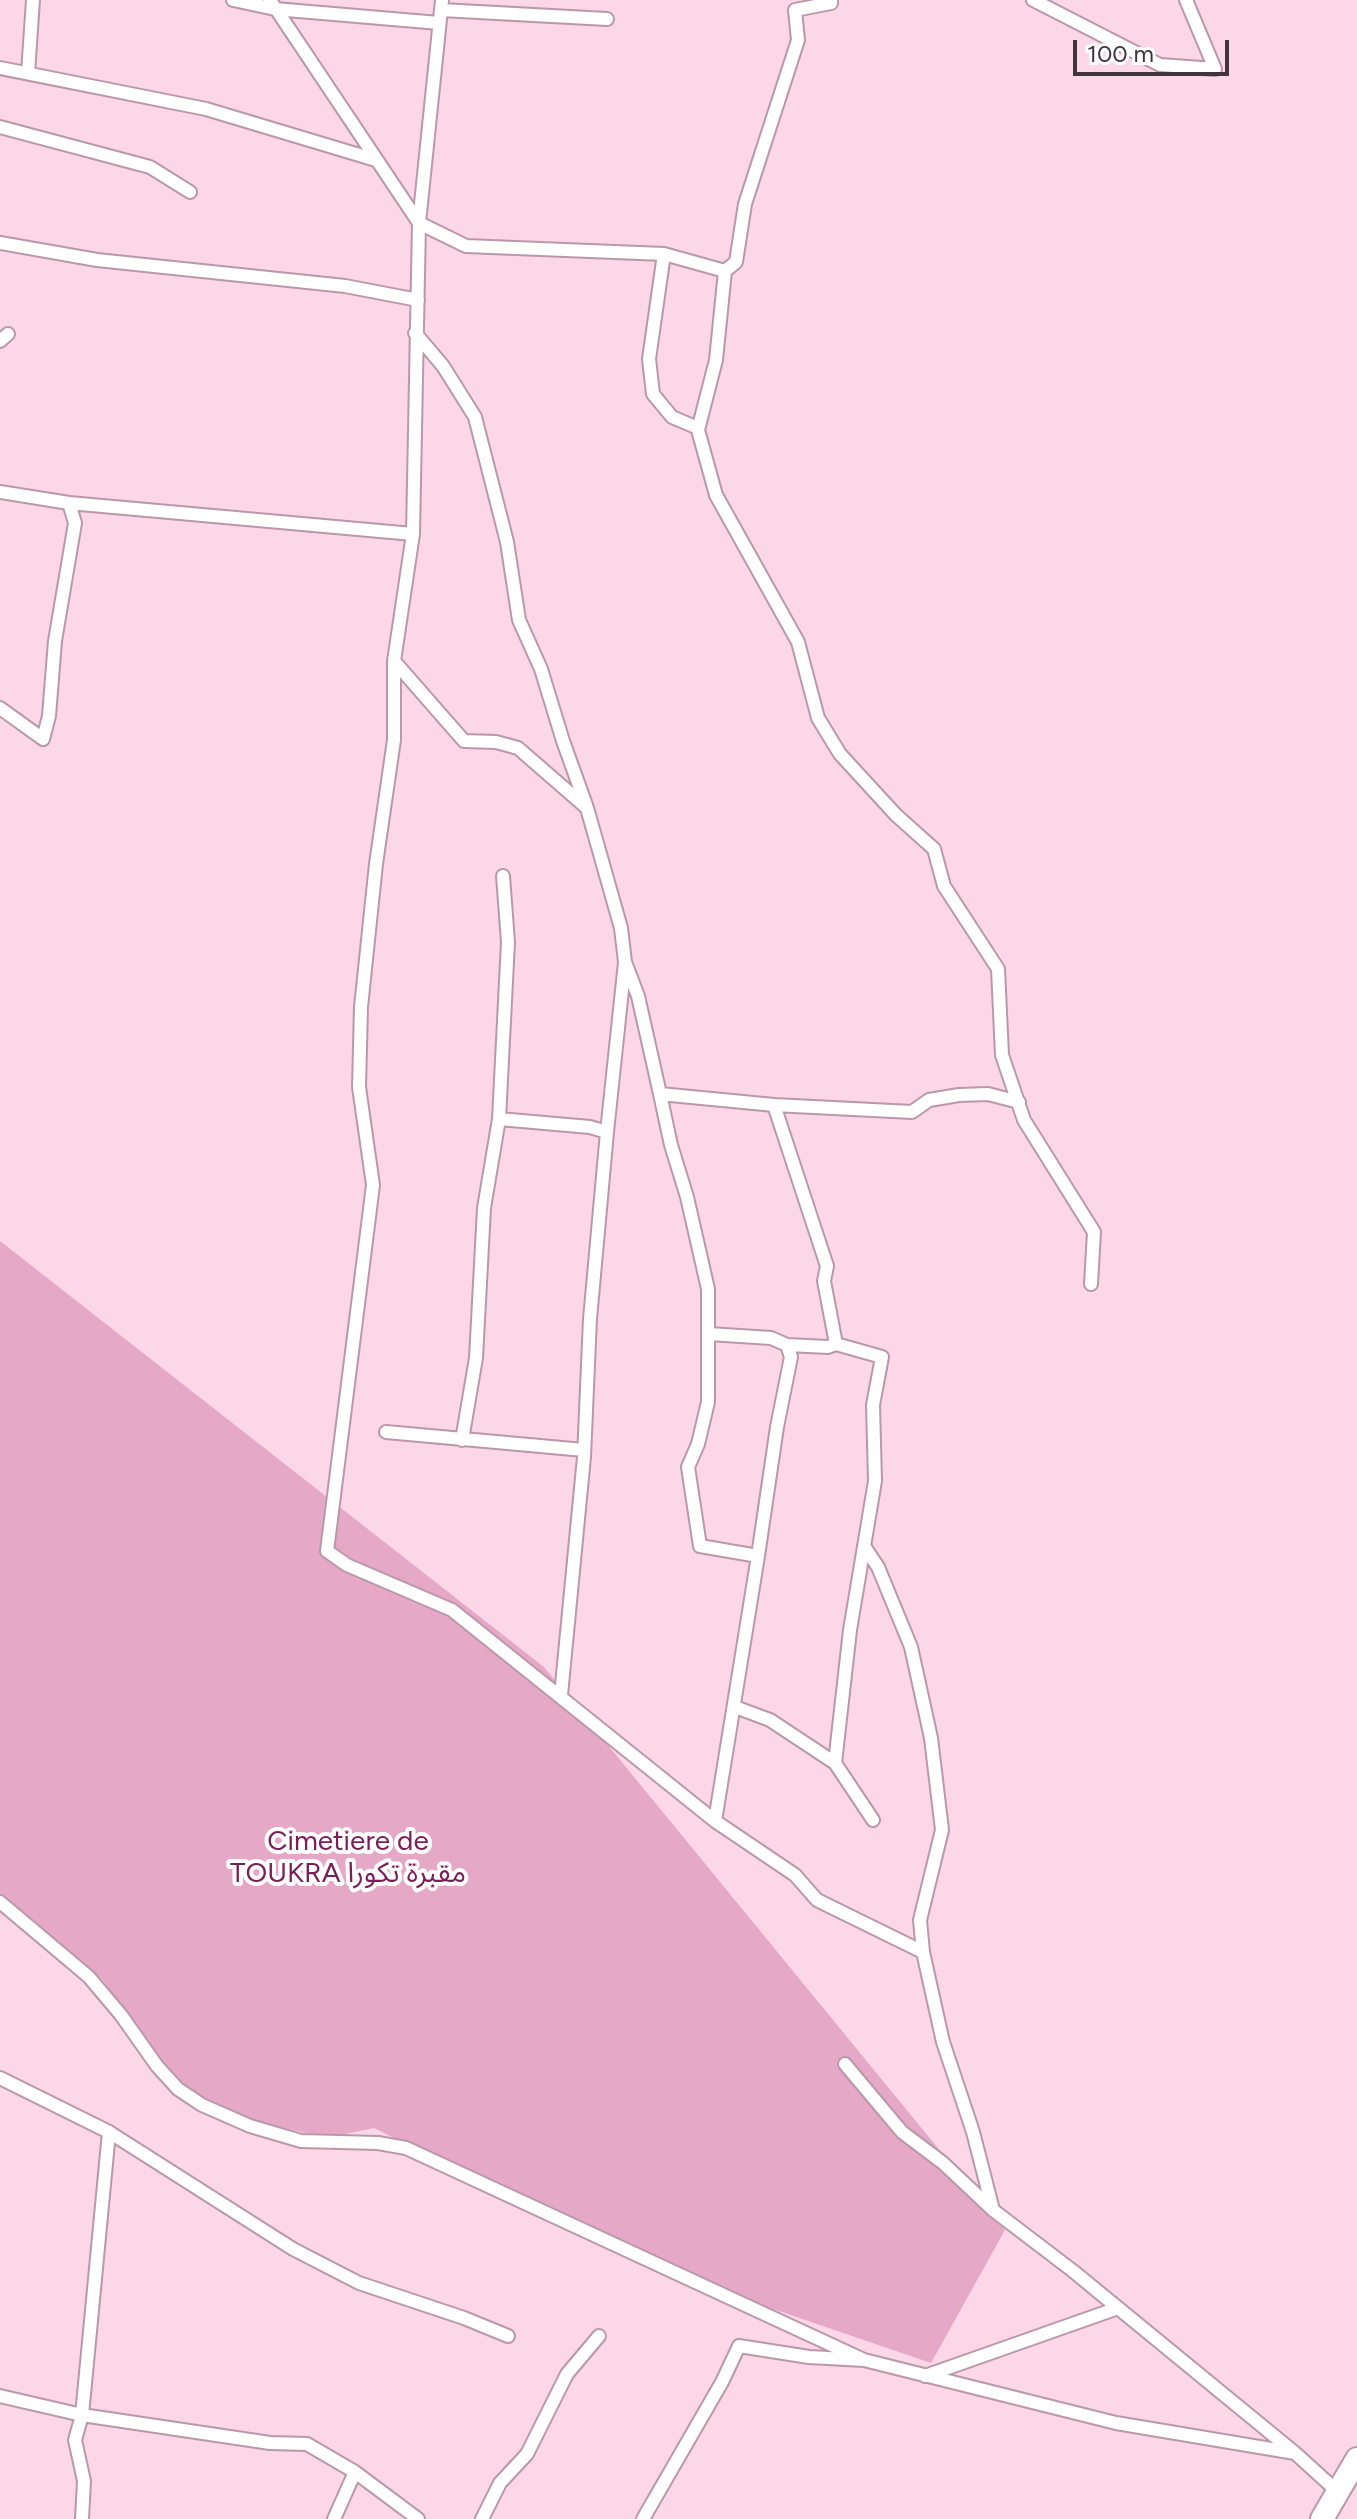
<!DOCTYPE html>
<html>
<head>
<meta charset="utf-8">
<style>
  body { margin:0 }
  #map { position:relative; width:1357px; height:2519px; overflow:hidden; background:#fbd7e8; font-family:Figtree,sans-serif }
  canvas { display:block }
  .scale { position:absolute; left:1073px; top:40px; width:156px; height:36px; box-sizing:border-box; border:4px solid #42343b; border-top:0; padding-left:10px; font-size:24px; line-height:28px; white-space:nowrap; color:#42343b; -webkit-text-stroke:6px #fff; paint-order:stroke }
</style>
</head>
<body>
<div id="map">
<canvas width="1357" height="2519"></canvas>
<div class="scale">100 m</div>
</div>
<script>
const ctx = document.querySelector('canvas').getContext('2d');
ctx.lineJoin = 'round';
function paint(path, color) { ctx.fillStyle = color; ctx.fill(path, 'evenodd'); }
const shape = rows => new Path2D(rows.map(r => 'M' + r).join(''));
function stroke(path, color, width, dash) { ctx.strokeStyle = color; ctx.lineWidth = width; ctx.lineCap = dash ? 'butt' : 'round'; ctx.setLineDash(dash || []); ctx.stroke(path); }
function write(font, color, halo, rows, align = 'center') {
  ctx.font = font + ' Figtree,"Noto Sans Arabic",sans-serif'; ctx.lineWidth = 8; ctx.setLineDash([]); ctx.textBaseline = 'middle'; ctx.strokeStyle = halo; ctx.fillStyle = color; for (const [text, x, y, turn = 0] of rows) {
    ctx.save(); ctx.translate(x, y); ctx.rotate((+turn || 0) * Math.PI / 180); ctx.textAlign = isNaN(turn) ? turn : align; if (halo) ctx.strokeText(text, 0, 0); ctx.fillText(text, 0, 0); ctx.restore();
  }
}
const green = shape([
  [0,1241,544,1667,1005,2230,931,2363,653,2268,374,2128,326,2138,184,2103,103,1980,0,1899]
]);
const street = shape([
  [233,0,275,9,439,23],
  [270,0,419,223,413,534,394,661,394,740,376,864,361,1007,359,1087,373,1185,327,1551,347,1565,452,1610,715,1821],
  [442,0,419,223,466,246,664,254,725,271,716,360,698,430,716,495,798,642,818,718,840,754,896,815,934,849,944,886,998,969,1002,1055,1024,1120,1094,1232,1091,1284],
  [1033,0,1160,65,1215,69,1186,0],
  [441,10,607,19],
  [0,68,206,109,376,160],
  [28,73,33,0],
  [0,127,150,167,190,192],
  [0,243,97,260,345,286,418,300],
  [664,254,649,359,653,394,672,417,698,428],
  [725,271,736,262,745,204,798,40,795,10,831,3,831,0],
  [415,333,443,366,475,417,507,542,519,620,541,669,563,741,586,805],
  [0,341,8,334],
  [0,492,69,503,75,523,55,641,49,716,43,739,0,708],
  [69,503,413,534],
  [394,661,464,741,496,742,518,748,587,808,621,928,625,962,607,1132],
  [625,962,638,996,660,1094,774,1105,827,1266,824,1281,836,1344,882,1357,873,1405,875,1481,850,1630,835,1763],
  [660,1094,671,1145,687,1197,708,1289,708,1402,698,1444,688,1467,700,1546,758,1556,715,1821,795,1875,817,1900,923,1952],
  [774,1105,912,1112,929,1100,959,1095,988,1094,1019,1102],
  [499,1119,590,1127,607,1132,590,1319,584,1457,561,1695],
  [709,1334,771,1338,787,1345,791,1357,777,1427,758,1556],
  [787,1345,828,1347,836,1344],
  [386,1432,584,1450],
  [462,1440,476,1358,484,1208,499,1119,508,942,503,876],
  [864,1546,878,1567,911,1647,931,1738,942,1830,920,1920,923,1952,943,2042,973,2132,993,2210],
  [735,1707,770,1720,835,1763,873,1820],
  [0,1902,89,1977,121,2015,157,2066,178,2089,202,2105,250,2126,301,2141,378,2143,406,2148,864,2360],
  [845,2064,902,2132,943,2163,993,2210,1073,2271,1295,2453,1338,2492],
  [0,2078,109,2132,293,2249,359,2283,464,2318,508,2336],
  [925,2376,1118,2308],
  [0,2396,82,2415,270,2443,307,2444,355,2472,418,2519],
  [82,2519,84,2481,75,2440,82,2415,109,2132],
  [334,2519,355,2472],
  [482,2519,500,2483,527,2454,567,2374,599,2336],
  [643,2519,722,2382,739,2346,809,2357,864,2360,1116,2423,1295,2453]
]);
const highway = shape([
  [1322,2519,1357,2459]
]);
const parkNames = [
  ["Cimetiere de",348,1842],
  ["TOUKRA مقبرة تكورا",348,1874]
];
paint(green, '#e6a8c7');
stroke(street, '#bb98a9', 16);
stroke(highway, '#bb98a9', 26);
stroke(street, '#fff', 12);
stroke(highway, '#fff', 22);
write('28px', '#7c1d58', '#fff', parkNames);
</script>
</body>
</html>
